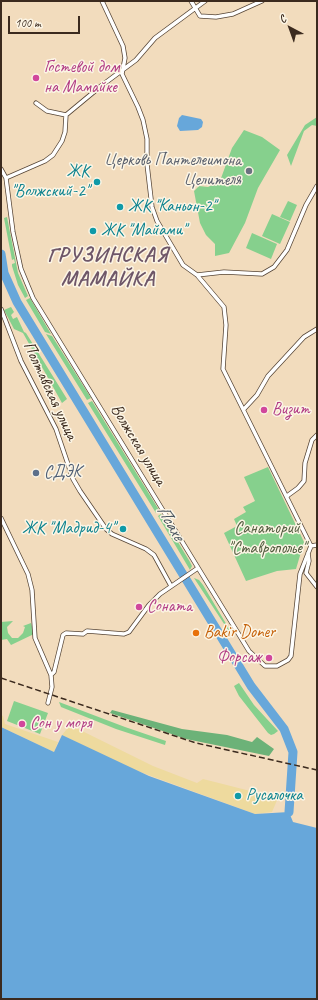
<!DOCTYPE html>
<html>
<head>
<meta charset="utf-8">
<style>
  body { margin:0 }
  #map { position:relative; width:318px; height:1000px; overflow:hidden; background:#f2dcbd; font-family:Caveat,sans-serif }
  canvas { display:block }
  .frame { position:absolute; inset:0; border:2px solid #3b2a1e; pointer-events:none }
  .north { position:absolute; left:270px; top:8px; width:40px; height:40px; -webkit-text-stroke:3px #fcf5e5; paint-order:stroke; rotate:319deg; font-size:11px; font-weight:700; line-height:16px; text-align:center; color:#3b2a1e }
  .north::after { content:''; display:block; margin:auto; width:14px; height:18px; background:#3b2a1e; clip-path:polygon(50% 0,100% 100%,50% 72%,0 100%) }
  .scale { position:absolute; left:8px; top:16px; width:72px; height:18px; box-sizing:border-box; border:2px solid #3b2a1e; border-top:0; padding-left:5px; font-size:12px; line-height:14px; white-space:nowrap; color:#3b2a1e; -webkit-text-stroke:3px #fcf5e5; paint-order:stroke }
</style>
</head>
<body>
<div id="map">
<canvas width="318" height="1000"></canvas>
<div class="frame"></div>
<div class="north">С</div>
<div class="scale">100 m</div>
</div>
<script>
const ctx = document.querySelector('canvas').getContext('2d');
ctx.lineJoin = 'round';
function paint(path, color) { ctx.fillStyle = color; ctx.fill(path, 'evenodd'); }
const shape = rows => new Path2D(rows.map(r => 'M' + r).join(''));
function stroke(path, color, width, dash) { ctx.strokeStyle = color; ctx.lineWidth = width; ctx.lineCap = dash ? 'butt' : 'round'; ctx.setLineDash(dash || []); ctx.stroke(path); }
function write(font, color, halo, rows, align = 'center') {
  ctx.font = font + ' Caveat,sans-serif'; ctx.lineWidth = 3; ctx.setLineDash([]); ctx.textBaseline = 'middle'; ctx.strokeStyle = halo; ctx.fillStyle = color; for (const [text, x, y, turn = 0] of rows) {
    ctx.save(); ctx.translate(x, y); ctx.rotate((+turn || 0) * Math.PI / 180); ctx.textAlign = isNaN(turn) ? turn : align; if (halo) ctx.strokeText(text, 0, 0); ctx.fillText(text, 0, 0); ctx.restore();
  }
}
const green = shape([
  [317,117,317,126,312,125,304,131,291,166,287,155,305,125],
  [244,130,262,137,280,150,258,188,245,223,229,253,215,256,215,244,206,235,200,223,194,191,199,186,208,187,220,181,232,148],
  [288,201,297,205,290,221,280,217],
  [272,214,290,222,280,244,262,236],
  [7,217,18,273,28,296,25,298,18,285,12,266,12,264,15,263,14,259,12,260,4,218],
  [252,233,277,244,271,259,246,248],
  [30,298,51,334,45,332,26,300],
  [11,307,14,312,11,315,13,319,17,317,24,332,26,333,67,399,62,403,23,333,14,329,4,310],
  [46,334,52,336,91,398,87,400],
  [92,401,159,510,156,513,88,403],
  [268,467,304,542,296,569,277,571,246,581,224,533,237,526,234,519,246,512,243,507,255,501,244,477],
  [161,514,190,562,192,566,190,570,158,516],
  [194,578,199,580,203,585,231,632,230,633],
  [13,621,7,627,8,633,12,638,18,638,23,633,25,627,23,626,31,623,34,634,11,645,7,639,1,640,1,622],
  [239,683,254,705,278,731,274,734,271,735,268,733,239,696,234,686],
  [14,701,48,713,40,734,7,721],
  [59,702,125,727,166,741,165,745,116,729,61,707]
]);
const forest = shape([
  [112,710,182,729,227,735,252,742,257,737,274,749,269,756,186,739,110,713]
]);
const sand = shape([
  [1,715,3,716,5,724,58,742,54,752,1,727],
  [70,725,153,766,197,783,203,779,278,798,272,812,255,814,124,766,62,735]
]);
const water = shape([
  [182,115,201,119,203,122,202,127,198,130,180,131,177,126,179,118],
  [1,727,54,752,62,735,149,776,255,814,289,812,293,822,317,828,317,999,1,999]
]);
const river = shape([
  [1,254,4,273,17,302,251,686,284,729,293,752,289,812]
]);
const street = shape([
  [102,1,123,46,125,58,122,74,138,107,143,120,147,139,147,164,152,207,157,221,183,265,197,275,224,307,226,325,223,369,311,546],
  [191,1,200,16,216,17,233,14,262,1],
  [36,103,47,111,66,115],
  [66,115,65,132,62,141,53,155,45,161,6,178,13,232,21,269,33,298,249,651,265,666,277,666,288,660,291,656,300,574,311,546,317,545],
  [66,115,101,86,136,60,155,38,205,1],
  [1,169,6,178],
  [197,275,224,272,262,274,274,267,287,250,306,205,317,186],
  [1,309,21,361,56,429,73,479,80,491,106,529,112,534,146,549,154,555,171,586],
  [244,409,257,395,268,376,304,337,317,329],
  [287,496,298,488,304,481,305,463,312,440,317,435],
  [1,518,28,574,32,590,35,638,51,675,52,687,48,703],
  [308,553,309,561,306,573,317,587],
  [51,675,54,672,63,635,66,633,83,634,87,631,124,634,129,632,149,605,160,594,198,568]
]);
const rail = shape([
  [1,678,196,743,317,770]
]);
const markers = [
  [36,78,4,"#d1479c"],
  [249,171,4,"#6b7280"],
  [97,182,4,"#0f9aa8"],
  [120,207,4,"#0f9aa8"],
  [93,231,4,"#0f9aa8"],
  [264,410,4,"#d1479c"],
  [36,473,4,"#5c6f8a"],
  [123,529,4,"#0f9aa8"],
  [139,607,4,"#d1479c"],
  [196,633,4,"#e8710a"],
  [269,658,4,"#d1479c"],
  [22,724,4,"#d1479c"],
  [238,796,4,"#0f9aa8"]
];
const hotelNames = [
  ["Гостевой дом",44,68],
  ["на Мамайке",44,88],
  ["Визит",272,410],
  ["Соната",147,607],
  ["Форсаж",261,658,"right"],
  ["Сон у моря",30,724]
];
const worshipNames = [
  ["Церковь Пантелеимона",241,161],
  ["Целителя",241,181]
];
const cultureNames = [
  ["ЖК",89,172,"right"],
  ["\"Волжский-2\"",89,192,"right"],
  ["ЖК \"Каньон-2\"",128,207],
  ["ЖК \"Майами\"",101,231],
  ["ЖК \"Мадрид-4\"",115,529,"right"],
  ["Русалочка",246,796]
];
const streetNames = [
  ["Полтавская улица",50,391,65],
  ["Волжская улица",138,445,59]
];
const serviceNames = [
  ["СДЭК",44,473]
];
const parkNames = [
  ["Санаторий",267,529],
  ["\"Ставрополье\"",267,549]
];
const foodNames = [
  ["Bakir Doner",204,633]
];
const waterNames = [
  ["Псахе",170,523,59]
];
const districtNames = [
  ["ГРУЗИНСКАЯ",108,255],
  ["МАМАЙКА",108,279]
];
paint(green, '#86d08d');
paint(forest, '#6cb278');
paint(sand, '#eeda9e');
paint(water, '#67a7da');
stroke(river, '#67a7da', 9);
stroke(street, '#564536', 5);
stroke(street, '#fff', 3.5);
stroke(rail, '#3b2a1e', 1.5, [6, 3]);
for (const [x, y, r, color] of markers) { const dot = new Path2D(); dot.arc(x, y, r, 0, 2 * Math.PI); ctx.fillStyle = color; ctx.fill(dot); stroke(dot, '#fcf5e5', 1.5); }
write('17px', '#b23c85', '#fcf5e5', hotelNames, 'left');
write('17px', '#5b616d', '#fcf5e5', worshipNames, 'right');
write('17px', '#0d838f', '#fcf5e5', cultureNames, 'left');
write('17px', '#3b2a1e', '#fcf5e5', streetNames);
write('17px', '#4e5e75', '#fcf5e5', serviceNames, 'left');
write('17px', '#525c3f', '#fcf5e5', parkNames);
write('17px', '#c56008', '#fcf5e5', foodNames, 'left');
write('italic 18px', '#4a5660', '#fcf5e5', waterNames);
ctx.letterSpacing = '1px';
write('bold 21px', '#6e5668', '#fcf5e5', districtNames);
ctx.letterSpacing = '0px';
</script>
</body>
</html>
